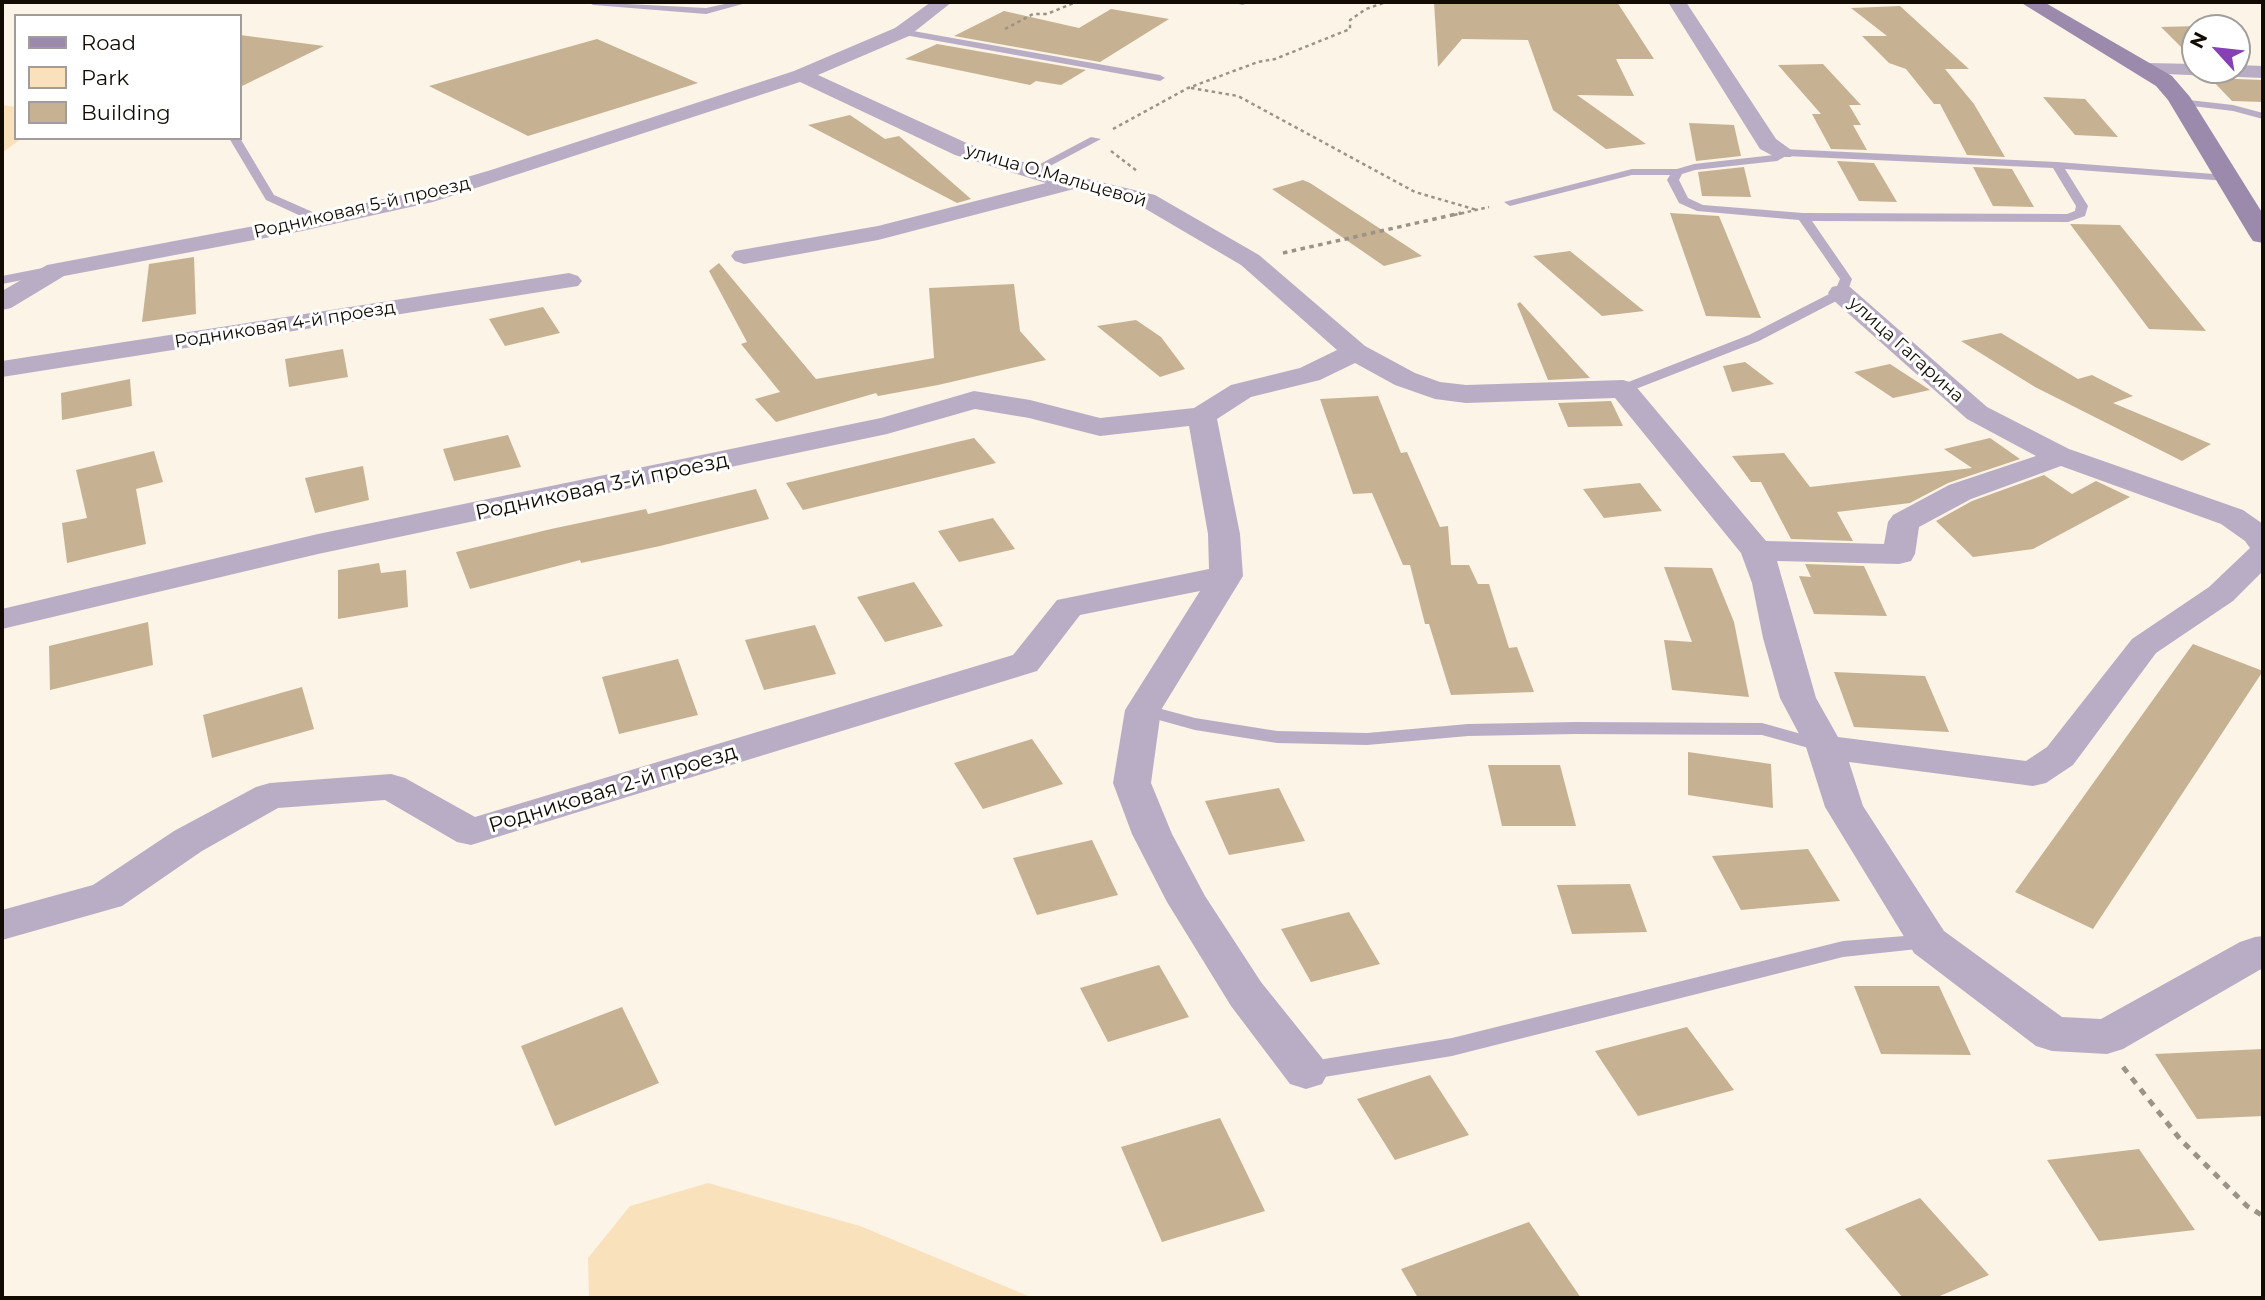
<!DOCTYPE html>
<html>
<head>
<meta charset="utf-8">
<style>
  body { margin:0 }
  #map { position:relative; width:2265px; height:1300px; overflow:hidden; background:#fcf4e6; font-family:Montserrat,sans-serif }
  canvas { display:block }
  .frame { position:absolute; inset:0; border:4px solid #110b02; pointer-events:none }
  .legend { position:absolute; left:14px; top:14px; width:228px; height:126px; box-sizing:border-box; background:#fff; border:2px solid #a09d9a; margin:0; padding:9px 12px; list-style:none; font-size:21px; color:#110b02 }
  .legend li { display:flex; align-items:center; gap:14px; height:35px }
  .legend b { width:35px; border:2px solid #a09d9a }
  .north { position:absolute; left:2181px; top:14px; width:70px; height:70px; box-sizing:border-box; background:#fff; border:2px solid #a09d9a; border-radius:50%; rotate:297deg; font-size:19px; font-weight:700; line-height:28px; text-align:center; color:#110b02 }
  .north::after { content:''; display:block; margin:auto; width:24px; height:32px; background:#8642b5; clip-path:polygon(50% 0,100% 100%,50% 72%,0 100%) }
</style>
</head>
<body>
<div id="map">
<canvas width="2265" height="1300"></canvas>
<div class="frame"></div>
<ul class="legend">
<li><b style="height:9px;background:#9c8aad"></b>Road</li>
<li><b style="height:19px;background:#f9e1bc"></b>Park</li>
<li><b style="height:19px;background:#c6b292"></b>Building</li>
</ul>
<div class="north">N</div>
</div>
<script>
const ctx = document.querySelector('canvas').getContext('2d');
ctx.lineJoin = 'round';
function paint(path, color) { ctx.fillStyle = color; ctx.fill(path, 'evenodd'); }
const shape = rows => new Path2D(rows.map(r => 'M' + r).join(''));
function stroke(path, color, width, dash) { ctx.strokeStyle = color; ctx.lineWidth = width; ctx.lineCap = dash ? 'butt' : 'round'; ctx.setLineDash(dash || []); ctx.stroke(path); }
function write(font, color, halo, rows, align = 'center') {
  ctx.font = font + ' Montserrat,sans-serif'; ctx.lineWidth = 6; ctx.setLineDash([]); ctx.textBaseline = 'middle'; ctx.strokeStyle = halo; ctx.fillStyle = color; for (const [text, x, y, turn = 0] of rows) {
    ctx.save(); ctx.translate(x, y); ctx.rotate((+turn || 0) * Math.PI / 180); ctx.textAlign = isNaN(turn) ? turn : align; if (halo) ctx.strokeText(text, 0, 0); ctx.fillText(text, 0, 0); ctx.restore();
  }
}
const green = shape([
  [2,105,16,107,16,138,22,138,2,153],
  [708,1183,860,1226,1033,1298,589,1298,588,1258,630,1206]
]);
const building = shape([
  [1434,2,1617,2,1654,59,1616,59,1634,96,1577,95,1646,144,1606,149,1553,110,1528,40,1462,39,1438,67],
  [1900,6,1969,69,1945,69,1974,104,2005,157,1967,155,1940,104,1934,104,1906,69,1889,63,1862,36,1887,36,1851,8],
  [1111,9,1169,19,1100,62,954,36,1004,11,1079,28],
  [2199,26,2202,28,2195,28,2195,61,2161,27],
  [240,35,324,46,240,87],
  [597,39,698,83,528,136,429,86],
  [937,44,1086,70,1061,85,1036,81,1030,85,905,59],
  [1823,64,1861,105,1849,105,1861,125,1853,125,1867,150,1831,149,1812,114,1821,114,1778,65],
  [2210,78,2263,80,2263,102,2232,101],
  [2043,97,2085,99,2118,137,2075,135],
  [850,115,885,139,899,136,971,199,957,203,808,125],
  [1689,123,1734,125,1741,156,1696,161],
  [1837,161,1874,163,1897,202,1859,201],
  [1744,167,1751,197,1702,196,1698,172],
  [1973,167,2012,169,2034,207,1993,206],
  [1303,180,1310,183,1422,256,1384,266,1272,189],
  [1670,213,1719,216,1761,318,1706,316],
  [2070,224,2120,225,2206,331,2149,329],
  [1570,251,1644,311,1602,316,1533,256],
  [194,257,196,314,142,322,149,264],
  [719,263,816,379,934,358,929,288,1014,284,1020,331,1046,360,938,385,878,396,876,393,776,422,755,399,780,392,741,344,747,342,709,271],
  [1520,302,1590,378,1548,380,1517,304],
  [543,307,560,333,505,346,489,319],
  [1136,320,1161,337,1185,369,1160,377,1097,326],
  [2001,333,2078,379,2092,375,2133,396,2113,403,2211,444,2182,461,2035,387,1961,341],
  [343,349,348,377,289,387,285,359],
  [1745,362,1774,384,1732,392,1723,366],
  [1890,364,1930,390,1893,398,1854,372],
  [130,379,132,406,62,420,61,393],
  [1378,396,1401,453,1407,452,1440,527,1448,526,1451,565,1469,565,1478,584,1489,584,1509,648,1517,647,1534,692,1451,695,1429,624,1425,624,1410,565,1403,565,1372,493,1353,494,1320,399],
  [1611,401,1623,426,1568,427,1558,403],
  [508,435,521,467,454,481,443,449],
  [974,438,996,463,803,510,786,483],
  [1990,438,2020,459,1948,483,1910,503,1837,512,1853,541,1791,539,1761,482,1751,482,1732,456,1784,453,1810,487,1972,468,1944,449],
  [154,451,163,482,136,489,146,544,67,563,62,523,87,518,76,470],
  [363,466,369,500,315,513,305,478],
  [2044,475,2072,494,2096,481,2130,497,2033,549,1973,557,1936,521,1972,501],
  [1640,483,1662,511,1604,518,1583,489],
  [756,489,769,519,660,546,581,563,580,560,470,589,456,552,551,529,646,509,648,514],
  [993,518,1015,549,959,562,938,531],
  [379,563,381,573,406,570,408,607,338,619,338,570],
  [1805,564,1864,566,1887,616,1814,614,1799,576,1811,577],
  [1664,567,1712,568,1734,622,1749,697,1672,690,1664,640,1692,642],
  [914,582,943,626,885,642,857,597],
  [148,622,153,665,50,690,49,646],
  [815,625,836,674,764,690,745,640],
  [2193,644,2263,671,2093,929,2015,892],
  [678,659,698,715,619,734,602,677],
  [1834,672,1925,676,1949,732,1854,727],
  [302,687,314,729,212,758,203,715],
  [1032,739,1063,784,983,809,954,763],
  [1688,752,1771,764,1773,808,1688,795],
  [1488,765,1560,765,1576,826,1502,826],
  [1279,788,1305,841,1229,855,1205,801],
  [1092,840,1118,895,1037,915,1013,858],
  [1808,849,1840,901,1741,910,1712,856],
  [1630,884,1647,932,1572,934,1557,885],
  [1349,912,1380,964,1311,982,1281,929],
  [1159,965,1189,1017,1108,1042,1080,988],
  [1854,986,1939,986,1971,1055,1881,1054],
  [622,1007,659,1083,555,1126,521,1046],
  [1687,1027,1734,1090,1638,1116,1595,1051],
  [2263,1049,2263,1116,2197,1119,2155,1054],
  [1430,1075,1469,1135,1395,1160,1357,1099],
  [1220,1118,1265,1211,1162,1242,1121,1147],
  [2139,1149,2195,1230,2099,1241,2047,1160],
  [1920,1198,1989,1275,1935,1298,1903,1298,1845,1229],
  [1529,1222,1581,1298,1418,1298,1401,1269]
]);
const pathFar2 = shape([
  [1005,29,1033,14,1047,14,1076,2],
  [1191,88,1238,96,1415,192,1477,210],
  [1113,129,1188,88,1258,62,1275,59,1350,29,1350,20,1366,9,1386,2],
  [1111,151,1137,171],
  [1454,215,1489,207]
]);
const pathFar1 = shape([
  [1283,253,1461,213]
]);
const path = shape([
  [2123,1067,2180,1139,2247,1206,2263,1216]
]);
const service = shape([
  [588,2,706,8,734,2,750,2,706,14,593,5,588,2],
  [1230,2,1248,2,1243,5,1230,2],
  [902,29,1160,75,1165,78,1160,81,899,34,897,32,902,29],
  [2180,99,2233,105,2263,113,2263,119,2233,111,2176,104,2175,102,2180,99],
  [1091,137,1101,139,1035,174,1025,172,1091,137],
  [229,138,240,138,274,195,324,217,324,223,316,223,266,200,229,138],
  [1783,149,2057,162,2227,175,2233,178,2227,181,2065,169,2088,206,2085,216,2068,222,1812,221,1852,279,1846,296,1759,341,1628,392,1618,392,1618,386,1749,335,1835,291,1840,279,1799,220,1697,211,1679,203,1667,180,1670,175,1632,175,1510,206,1504,202,1632,169,1677,169,1694,164,1774,155,1783,149],
  [1786,156,2053,168,2076,206,2075,211,2067,214,1803,213,1703,205,1688,198,1679,180,1682,174,1695,170,1777,161,1786,156],
  [53,266,58,267,58,273,2,284,2,276,53,266],
  [1143,704,1195,718,1277,731,1367,733,1468,724,1576,722,1762,723,1830,742,1832,746,1823,752,1762,735,1576,734,1468,736,1367,745,1277,743,1195,730,1137,714,1134,710,1137,706,1143,704],
  [1929,934,1936,937,1940,942,1936,947,1843,957,1452,1056,1306,1080,1298,1077,1295,1071,1298,1065,1306,1062,1452,1038,1843,941,1929,934]
]);
const minor = shape([
  [931,2,952,2,909,36,818,75,971,145,1038,167,1155,195,1259,255,1365,346,1415,373,1440,382,1466,385,1623,380,1633,383,1766,541,1884,544,1888,522,1893,515,1949,485,2036,456,1967,419,1832,299,1828,293,1832,287,1841,285,1850,287,1987,407,2069,449,2243,510,2263,524,2263,571,2233,601,2156,653,2073,765,2046,783,2033,786,1849,762,1863,806,1944,931,2062,1017,2101,1019,2240,942,2255,937,2263,936,2263,968,2123,1049,2107,1054,2052,1051,2036,1046,1914,953,1825,807,1806,747,1780,698,1763,638,1752,583,1741,553,1615,398,1466,403,1435,399,1395,385,1355,363,1320,380,1251,397,1217,419,1240,534,1243,576,1161,710,1151,783,1172,834,1205,896,1261,982,1322,1058,1329,1071,1322,1084,1306,1089,1290,1084,1231,1006,1167,902,1132,834,1113,783,1125,710,1200,591,1080,615,1037,671,471,845,457,842,385,800,278,808,202,851,122,906,2,940,2,910,93,885,174,831,256,787,270,783,391,774,405,778,475,817,1013,655,1057,600,1209,569,1208,534,1189,426,1100,436,1029,418,975,409,887,434,318,554,2,629,2,609,318,534,881,418,974,391,1030,400,1100,418,1194,408,1231,385,1300,368,1337,350,1241,265,1139,205,1074,189,878,240,744,264,735,261,731,256,735,251,878,226,1046,183,955,155,800,82,433,202,302,231,64,276,11,308,2,310,2,291,47,265,302,217,420,191,491,170,794,71,895,28,931,2],
  [2061,466,2221,524,2245,541,2250,548,2209,587,2132,639,2047,747,2026,761,1838,737,1816,698,1777,561,1899,564,1911,561,1915,554,1919,527,1971,499,2061,466],
  [1668,2,1686,2,1776,139,1794,152,1791,157,1775,157,1760,149,1668,2],
  [2147,63,2195,64,2195,70,2237,70,2237,65,2263,66,2263,78,2140,73,2137,69,2140,65,2147,63],
  [569,273,578,276,582,281,578,286,2,377,2,361,569,273]
]);
const secondary = shape([
  [2020,2,2044,2,2172,76,2190,97,2263,214,2263,243,2253,241,2249,235,2168,100,2156,86,2020,2]
]);
const farStreetnames = [
  ["улица О.Мальцевой",1056,176,16],
  ["Родниковая 5-й проезд",362,208,-13],
  ["Родниковая 4-й проезд",285,325,-9],
  ["улица Гагарина",1906,350,42]
];
const streetNames = [
  ["Родниковая 3-й проезд",602,487,-12],
  ["Родниковая 2-й проезд",613,789,-17]
];
paint(green, '#f9e1bc');
paint(building, '#c6b292');
stroke(pathFar2, '#9a9387', 2.5, [3.5, 3.5]);
stroke(pathFar1, '#9a9387', 3.5, [4.5, 4.5]);
stroke(path, '#9a9387', 5, [7, 7]);
paint(service, '#b9adc5');
paint(minor, '#b9adc5');
paint(secondary, '#9c8aad');
write('18px', '#110b02', '#fff', farStreetnames);
write('21px', '#110b02', '#fff', streetNames);
</script>
</body>
</html>
